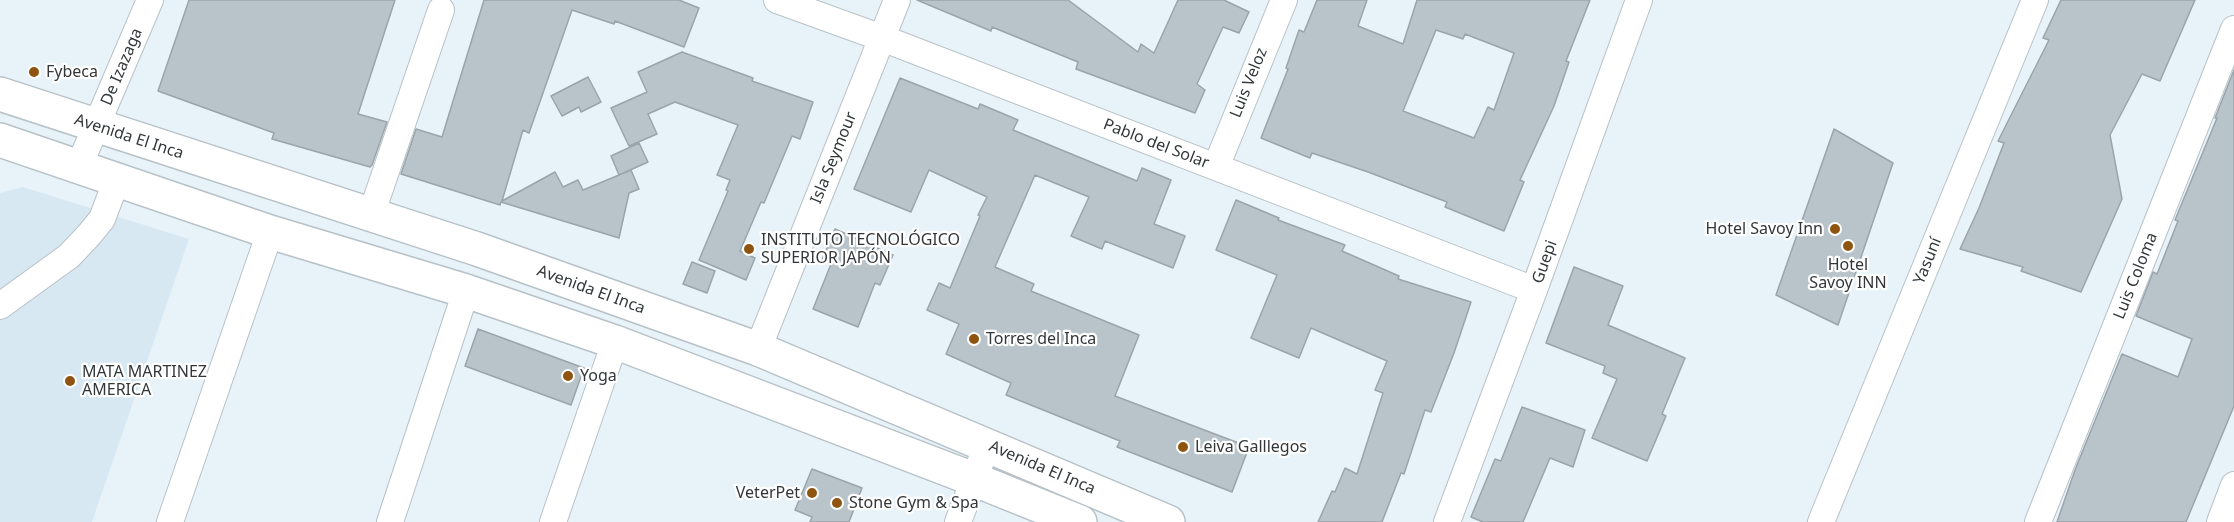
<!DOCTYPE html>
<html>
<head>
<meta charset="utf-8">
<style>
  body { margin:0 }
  canvas { display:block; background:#e8f3f9 }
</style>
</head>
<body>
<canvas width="2234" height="522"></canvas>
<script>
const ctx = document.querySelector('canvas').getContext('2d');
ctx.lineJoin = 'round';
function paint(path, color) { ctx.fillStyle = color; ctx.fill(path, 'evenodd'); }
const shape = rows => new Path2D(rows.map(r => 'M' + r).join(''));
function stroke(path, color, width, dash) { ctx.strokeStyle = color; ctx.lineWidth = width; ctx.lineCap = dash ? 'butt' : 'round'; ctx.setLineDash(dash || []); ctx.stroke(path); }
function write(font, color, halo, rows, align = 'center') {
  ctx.font = font + ' "Noto Sans",sans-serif'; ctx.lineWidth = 4.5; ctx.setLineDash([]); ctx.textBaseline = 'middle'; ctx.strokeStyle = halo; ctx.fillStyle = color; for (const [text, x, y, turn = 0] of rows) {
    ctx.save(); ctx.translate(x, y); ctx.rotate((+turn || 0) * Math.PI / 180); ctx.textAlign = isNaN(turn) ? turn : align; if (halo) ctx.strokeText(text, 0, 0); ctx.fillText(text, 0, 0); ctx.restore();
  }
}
const built = shape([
  [23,187,189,239,92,522,0,522,0,193]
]);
const building = shape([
  [189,0,395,0,358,114,387,122,372,165,370,167,272,139,274,133,158,91,189,0],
  [484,0,679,0,699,8,684,47,615,21,614,24,572,10,529,133,523,130,502,201,555,172,563,187,578,180,583,190,631,170,639,189,629,193,619,238,501,202,500,205,401,174,416,129,442,137,484,0],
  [917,0,1068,0,1138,52,1141,44,1154,53,1178,0,1224,0,1249,12,1239,33,1223,27,1197,84,1205,90,1195,113,1076,69,1078,62,992,27,991,31,917,0],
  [1317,0,1367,0,1358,26,1403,44,1417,0,1590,0,1566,61,1569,62,1554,106,1520,180,1524,182,1504,231,1445,207,1447,202,1368,172,1312,153,1310,158,1261,138,1288,69,1286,68,1299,30,1304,32,1317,0],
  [1436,30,1463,39,1465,34,1514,53,1494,110,1488,107,1474,138,1403,111,1436,30],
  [2061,0,2195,0,2160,81,2142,74,2110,135,2122,199,2081,292,2021,271,2023,267,1960,249,1979,208,2004,143,1998,141,2049,40,2043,38,2061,0],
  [682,52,753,78,752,81,813,102,800,139,792,136,764,203,761,202,740,251,755,258,746,280,699,260,728,191,726,190,730,180,717,175,738,125,675,102,648,114,657,134,629,146,611,108,647,92,638,72,682,52],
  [2234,70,2234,406,2186,522,2057,522,2075,470,2122,354,2178,377,2192,339,2136,316,2153,272,2157,274,2178,221,2175,220,2217,118,2215,118,2234,70],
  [588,77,601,102,581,112,579,107,562,116,551,96,588,77],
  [900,78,978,109,980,104,1018,120,1013,130,1137,181,1142,168,1171,180,1154,224,1185,236,1173,268,1105,241,1102,249,1071,236,1089,197,1035,175,995,267,1034,284,1031,291,1139,335,1115,396,1249,447,1232,492,1117,447,1120,441,1006,395,1011,383,946,354,959,324,927,310,939,283,950,288,980,216,978,215,987,197,929,170,911,212,854,189,900,78],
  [1834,129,1893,163,1838,325,1776,295,1834,129],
  [639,143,648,162,619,175,611,156,639,143],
  [1236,200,1279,218,1278,220,1345,245,1342,251,1399,276,1398,279,1471,302,1454,353,1431,412,1425,410,1404,474,1401,473,1382,522,1318,522,1332,491,1335,492,1345,468,1357,474,1383,393,1375,390,1387,361,1311,328,1299,358,1251,338,1277,275,1216,250,1236,200],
  [835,229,893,255,880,285,875,283,858,327,813,309,831,264,822,260,835,229],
  [692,262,715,271,707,293,683,284,692,262],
  [1574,267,1623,286,1608,325,1685,358,1662,414,1666,416,1647,461,1592,438,1617,379,1603,373,1605,366,1546,343,1574,267],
  [478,329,584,368,571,405,465,366,478,329],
  [1522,407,1585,430,1573,467,1550,458,1523,522,1483,522,1471,517,1495,459,1501,461,1522,407],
  [812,469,862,488,849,522,810,522,812,517,795,510,812,469]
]);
const minor = shape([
  [777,0,882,38,1534,290],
  [79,166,150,0],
  [1216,167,1284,0],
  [371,215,441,10],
  [0,306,69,256,88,236,102,219,117,179],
  [758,349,897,0],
  [170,522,270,232],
  [390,522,466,291],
  [553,522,615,342],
  [958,522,987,445],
  [1447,522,1534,290,1639,0],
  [1821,522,2035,0],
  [2038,522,2234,29],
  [2220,522,2234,485]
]);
const major = shape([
  [0,94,477,249,758,349,1168,522],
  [0,140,270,232,466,291,615,342,973,479,1080,522]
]);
const markers = [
  [34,72,6,"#8f5510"],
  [1835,229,6,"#8f5510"],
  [1848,246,6,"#8f5510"],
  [749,249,6,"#8f5510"],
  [974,339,6,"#8f5510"],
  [568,376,6,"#8f5510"],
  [70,381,6,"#8f5510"],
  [1183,447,6,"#8f5510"],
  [812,493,6,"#8f5510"],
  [837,503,6,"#8f5510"]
];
const streetNames = [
  ["De Izazaga",122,67,-67],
  ["Luis Veloz",1249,83,-68],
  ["Avenida El Inca",129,137,18],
  ["Pablo del Solar",1156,144,21],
  ["Isla Seymour",834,158,-68],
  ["Yasuní",1928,261,-68],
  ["Guepi",1545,262,-70],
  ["Luis Coloma",2136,276,-68],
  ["Avenida El Inca",591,290,20],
  ["Avenida El Inca",1042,468,23]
];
const poiNames = [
  ["Fybeca",46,72],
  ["Hotel Savoy Inn",1823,229,"right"],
  ["INSTITUTO TECNOLÓGICO",761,240],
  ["SUPERIOR JAPÓN",761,258],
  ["Hotel",1848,265,"center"],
  ["Savoy INN",1848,283,"center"],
  ["Torres del Inca",986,339],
  ["MATA MARTINEZ",82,372],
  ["AMERICA",82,390],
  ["Yoga",580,376],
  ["Leiva Galllegos",1195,447],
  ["VeterPet",800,493,"right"],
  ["Stone Gym & Spa",849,503]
];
paint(built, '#d7e8f3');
paint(building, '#b9c4ca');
stroke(building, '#9aa4aa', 1.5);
stroke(minor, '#b7c2c8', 28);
stroke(major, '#b7c2c8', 36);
stroke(minor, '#fff', 26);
stroke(major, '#fff', 33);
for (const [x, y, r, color] of markers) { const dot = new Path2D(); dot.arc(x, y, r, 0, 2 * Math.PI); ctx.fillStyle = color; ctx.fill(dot); stroke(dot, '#fff', 2); }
write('16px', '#323739', '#fff', streetNames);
write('16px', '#323739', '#fff', poiNames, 'left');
</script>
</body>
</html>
